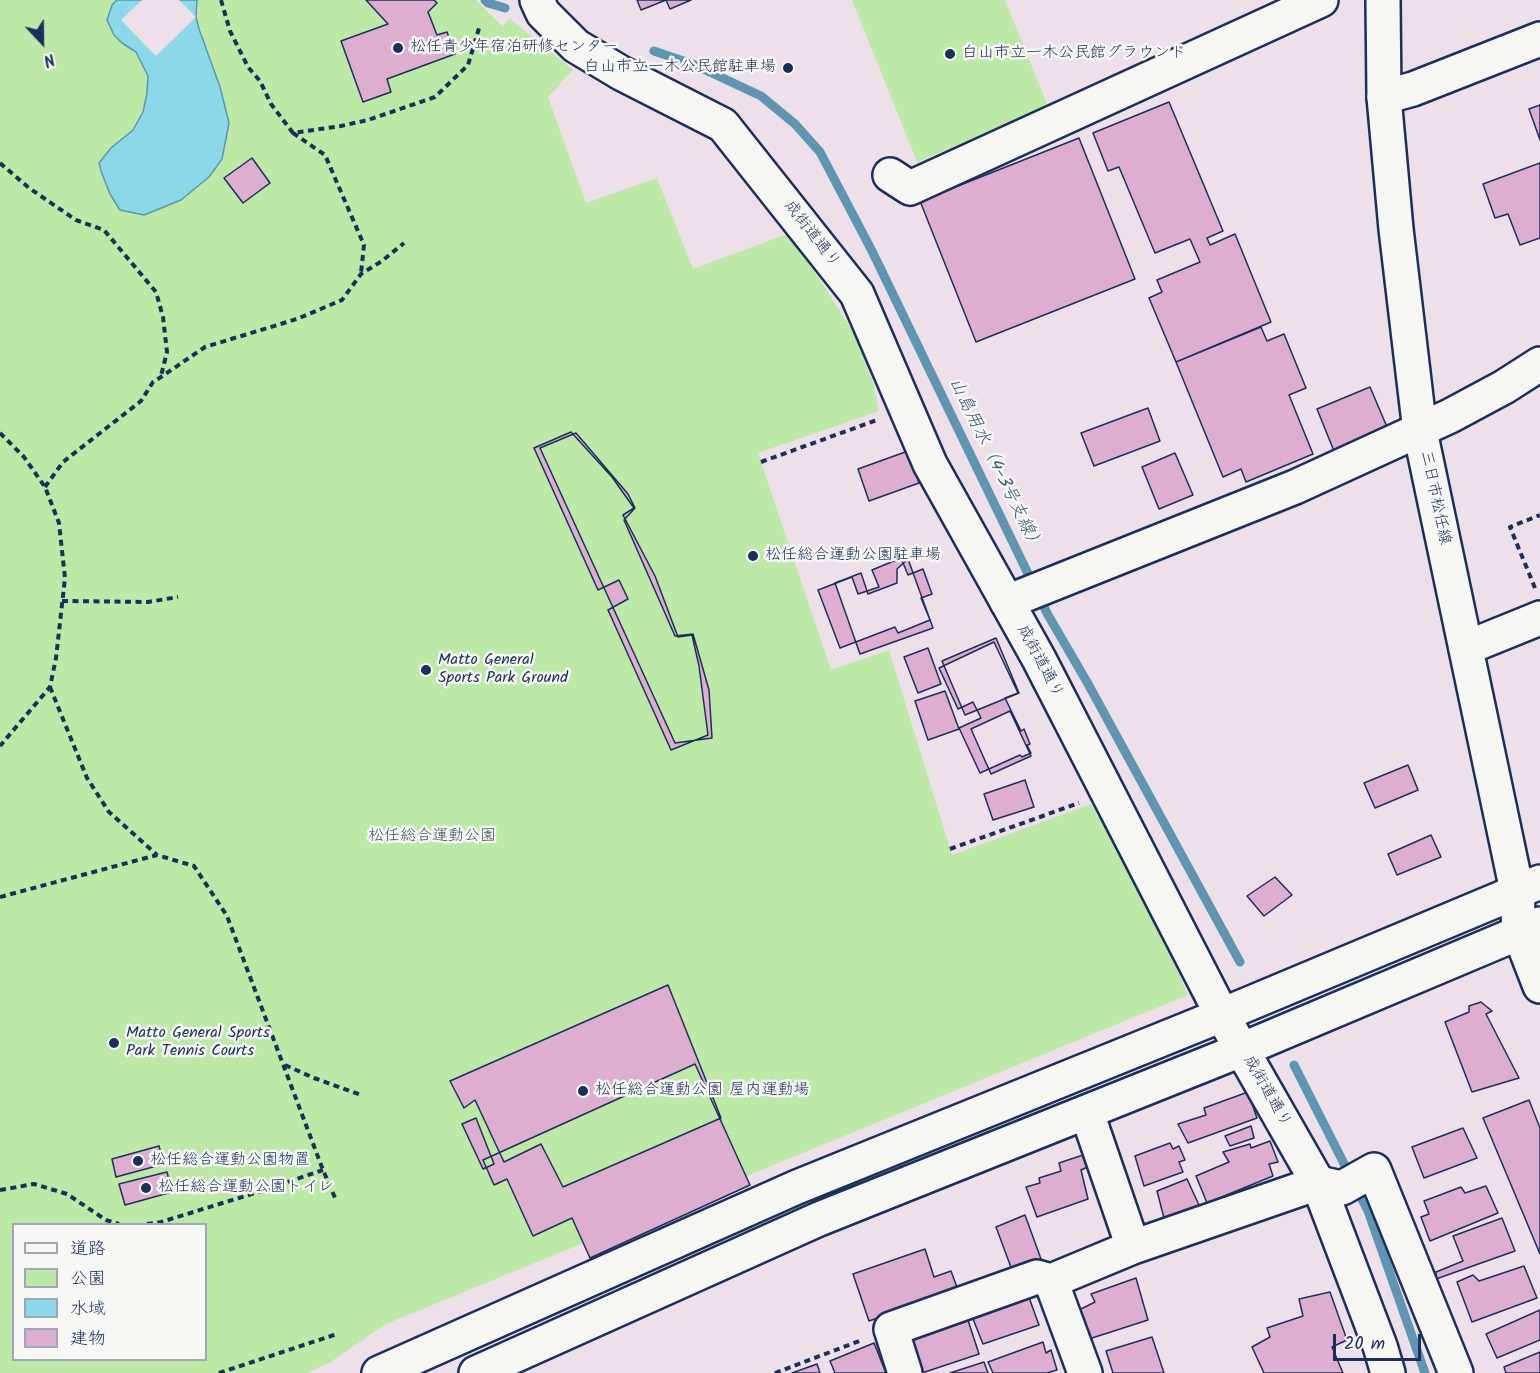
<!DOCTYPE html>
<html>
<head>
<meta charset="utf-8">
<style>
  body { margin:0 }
  #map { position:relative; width:1540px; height:1373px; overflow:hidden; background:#eee0e8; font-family:Kalam,"Klee One",sans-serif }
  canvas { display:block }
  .legend { position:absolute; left:12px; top:1223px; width:195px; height:138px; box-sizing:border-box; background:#f6f6f2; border:2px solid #9ea6b7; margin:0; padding:8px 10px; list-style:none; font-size:18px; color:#1b2f5e }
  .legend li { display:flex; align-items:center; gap:12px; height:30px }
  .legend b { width:30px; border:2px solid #9ea6b7 }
  .north { position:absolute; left:12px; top:12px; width:60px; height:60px; -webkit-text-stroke:4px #f6f6f2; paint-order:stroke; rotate:158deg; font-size:16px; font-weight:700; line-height:24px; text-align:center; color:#1b2f5e }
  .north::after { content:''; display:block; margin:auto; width:21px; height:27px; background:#1b2f5e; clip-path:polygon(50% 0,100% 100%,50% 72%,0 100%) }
  .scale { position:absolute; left:1333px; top:1334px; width:88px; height:27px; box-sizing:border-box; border:3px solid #1b2f5e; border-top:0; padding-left:8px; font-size:18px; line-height:21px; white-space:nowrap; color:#1b2f5e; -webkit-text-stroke:4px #f6f6f2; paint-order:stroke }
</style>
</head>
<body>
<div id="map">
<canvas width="1540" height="1373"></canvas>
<ul class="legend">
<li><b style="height:8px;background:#f6f6f2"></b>道路</li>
<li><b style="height:16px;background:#bce9a6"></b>公園</li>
<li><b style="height:16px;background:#8bd9e8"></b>水域</li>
<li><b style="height:16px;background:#ddaed0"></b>建物</li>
</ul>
<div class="north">N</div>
<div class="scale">20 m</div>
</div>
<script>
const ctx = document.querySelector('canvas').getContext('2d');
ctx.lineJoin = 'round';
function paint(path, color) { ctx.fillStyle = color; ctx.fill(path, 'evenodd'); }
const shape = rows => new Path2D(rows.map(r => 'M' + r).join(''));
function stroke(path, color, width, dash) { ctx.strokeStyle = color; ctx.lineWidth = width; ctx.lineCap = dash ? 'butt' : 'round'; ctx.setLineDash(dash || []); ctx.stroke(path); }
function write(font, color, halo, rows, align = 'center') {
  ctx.font = font + ' Kalam,"Klee One",sans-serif'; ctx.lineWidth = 5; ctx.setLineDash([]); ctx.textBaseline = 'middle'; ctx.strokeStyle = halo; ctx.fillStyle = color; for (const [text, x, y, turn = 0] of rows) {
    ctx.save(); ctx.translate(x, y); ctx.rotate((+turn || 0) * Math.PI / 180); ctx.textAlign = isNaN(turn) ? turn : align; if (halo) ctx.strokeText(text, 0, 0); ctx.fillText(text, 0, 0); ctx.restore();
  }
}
const green = shape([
  [0,0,476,0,503,27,509,18,573,70,548,97,586,203,657,178,693,269,787,234,819,278,855,335,873,383,879,411,758,453,831,670,889,650,952,855,1091,804,1143,894,1188,995,386,1324,329,1363,307,1373,0,1373],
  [14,1224,206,1224,206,1360,14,1360],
  [852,0,1005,0,1049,109,917,162]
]);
const water = shape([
  [117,0,197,0,196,17,199,29,220,87,229,123,222,159,209,177,181,200,144,215,120,210,110,194,102,174,99,163,111,148,133,130,143,112,147,93,148,76,136,52,122,43,114,35,107,20,112,5,117,0]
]);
const pier = shape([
  [142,0,179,0,196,17,156,56,121,20]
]);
const stream = shape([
  [485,0,488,3,505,8],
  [654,51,695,65,761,96,795,124,820,152,872,251,1048,615,1087,682,1240,962],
  [1294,1065,1368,1211,1425,1373]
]);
const building = shape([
  [366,0,434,0,437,3,428,12,437,35,447,32,455,54,387,79,391,92,363,102,341,41,388,24,366,0],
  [637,0,666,0,641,10,637,0],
  [666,0,691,0,670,9,666,0],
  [1169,102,1223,231,1207,238,1210,245,1235,234,1271,322,1176,362,1149,298,1162,292,1157,280,1200,262,1190,239,1155,253,1119,167,1108,171,1093,133,1169,102],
  [1540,105,1540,140,1529,109,1540,105],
  [1079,138,1135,279,976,342,920,201,1079,138],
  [252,158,270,183,243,203,224,178,252,158],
  [1540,163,1540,238,1520,245,1508,214,1495,218,1483,184,1540,163],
  [1261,327,1267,341,1284,334,1306,388,1289,395,1313,454,1246,482,1241,469,1223,477,1176,362,1261,327],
  [1370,387,1390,434,1336,456,1317,409,1370,387],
  [1148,408,1160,441,1094,466,1081,433,1148,408],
  [571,432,612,477,634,508,623,515,655,576,678,637,692,635,699,666,708,735,671,750,608,610,628,599,619,580,598,590,534,448,571,432],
  [576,433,628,494,635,508,624,520,675,636,693,634,709,690,712,738,675,743,540,448,576,433],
  [908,451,919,483,869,501,858,469,908,451],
  [1175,453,1193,495,1159,509,1142,467,1175,453],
  [901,558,908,575,923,569,932,594,921,598,930,620,898,633,895,627,840,648,818,590,852,577,858,594,879,587,872,570,901,558],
  [908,559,933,628,860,654,835,583,861,573,868,594,897,583,897,569,908,559],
  [996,638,1019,693,965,715,942,661,996,638],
  [994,642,1018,693,1005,698,1021,731,1024,729,1030,744,1027,745,1031,753,1022,757,1020,755,980,773,959,728,981,718,973,702,958,709,939,668,994,642],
  [928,648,941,684,918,693,904,657,928,648],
  [945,691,959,729,928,740,915,701,945,691],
  [1010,711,1031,756,991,774,971,729,1010,711],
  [1408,765,1418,790,1375,808,1364,783,1408,765],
  [1025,780,1034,807,993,820,984,794,1025,780],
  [1431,835,1441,857,1397,875,1388,854,1431,835],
  [1275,877,1292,895,1264,916,1247,896,1275,877],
  [668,985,721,1118,563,1187,541,1144,504,1162,475,1100,464,1108,450,1081,668,985],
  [1481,1002,1492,1011,1486,1014,1519,1078,1472,1092,1445,1022,1469,1012,1469,1006,1481,1002],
  [695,1064,750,1185,590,1258,572,1218,533,1236,507,1179,494,1185,483,1160,695,1064],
  [1248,1092,1257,1118,1188,1143,1178,1124,1206,1115,1204,1108,1248,1092],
  [1529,1100,1540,1128,1540,1254,1483,1118,1529,1100],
  [476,1118,494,1164,483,1169,462,1124,476,1118],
  [1251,1126,1254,1138,1230,1146,1225,1136,1251,1126],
  [1463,1128,1477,1158,1424,1178,1412,1147,1463,1128],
  [1270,1141,1278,1162,1269,1164,1273,1176,1207,1203,1196,1176,1229,1162,1223,1152,1250,1144,1251,1148,1270,1141],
  [1170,1143,1173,1149,1179,1146,1185,1160,1179,1162,1183,1172,1144,1186,1135,1156,1170,1143],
  [159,1146,164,1164,116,1177,112,1159,159,1146],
  [1086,1154,1090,1166,1081,1170,1088,1199,1037,1217,1026,1187,1040,1183,1039,1178,1061,1171,1059,1163,1086,1154],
  [167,1172,172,1192,125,1205,119,1184,167,1172],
  [1187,1179,1199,1205,1164,1218,1157,1191,1187,1179],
  [1486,1186,1498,1213,1430,1241,1421,1217,1429,1214,1424,1201,1461,1187,1465,1193,1486,1186],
  [1025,1215,1041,1259,1012,1270,996,1227,1025,1215],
  [1502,1218,1515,1251,1436,1279,1436,1272,1463,1261,1453,1236,1502,1218],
  [925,1249,934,1277,951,1271,958,1290,869,1321,853,1274,925,1249],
  [1524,1266,1537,1298,1472,1322,1457,1282,1473,1275,1479,1281,1524,1266],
  [1136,1278,1148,1320,1089,1339,1079,1310,1095,1302,1091,1294,1136,1278],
  [1027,1292,1039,1325,983,1344,971,1314,1027,1292],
  [1330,1292,1347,1340,1332,1347,1343,1373,1264,1373,1252,1347,1270,1337,1267,1328,1303,1316,1299,1299,1330,1292],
  [1540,1310,1540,1340,1497,1358,1486,1334,1540,1310],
  [966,1314,979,1354,922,1373,906,1334,966,1314],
  [1152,1337,1164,1373,1113,1373,1106,1351,1152,1337],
  [1043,1342,1046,1353,1051,1350,1057,1370,1047,1373,993,1373,988,1362,1043,1342],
  [874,1343,886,1373,835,1373,830,1361,874,1343],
  [1540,1352,1540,1373,1506,1373,1504,1367,1540,1352],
  [984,1362,988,1373,950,1373,984,1362],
  [817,1364,820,1373,792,1373,817,1364]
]);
const path = shape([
  [221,0,230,31,248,67,260,81,271,104,293,133,341,126,368,120,435,97,468,65,480,25],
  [293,133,325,155,364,245,361,273],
  [0,163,29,188,76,220,104,230,156,292,163,317,167,352,161,376],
  [0,433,24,457,45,487,59,523,65,578,56,658,50,687,0,746],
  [761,462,877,420],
  [45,487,63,462,141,401,153,382,161,377,205,347,297,319,342,300,361,274,382,261,404,243],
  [1535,588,1510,527,1540,515],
  [62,601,148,602,178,597],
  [50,687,87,778,109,812,156,854],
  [950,849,1079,803],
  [0,897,157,855,194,866,227,916,323,1170,336,1200],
  [285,1065,314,1078,361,1095],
  [0,1190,34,1184,67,1194,106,1220,119,1224],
  [147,1224,161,1222,255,1193,323,1170],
  [219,1373,337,1334],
  [775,1373,862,1340]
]);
const minor = shape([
  [1384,97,1413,89,1540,39],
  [890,175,910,188,1321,0],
  [1007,602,1295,487,1450,416,1504,387,1540,364],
  [1466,648,1540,618],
  [1087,1113,1133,1247],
  [1051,1281,1085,1373],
  [905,1373,891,1329,1037,1277,1051,1281,1133,1247,1318,1183,1342,1188,1374,1170,1456,1373]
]);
const tertiary = shape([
  [537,0,543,13,576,46,621,73,723,125,857,294,930,464,1039,659,1222,1015,1318,1183,1380,1346,1388,1373],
  [379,1373,797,1187,1222,1015,1540,882],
  [476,1373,819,1219,1241,1050,1540,924]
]);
const secondary = shape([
  [1383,0,1384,97,1396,229,1420,431,1517,891,1519,932,1540,986]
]);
const markers = [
  [398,48,6,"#1b2f5e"],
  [950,54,6,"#1b2f5e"],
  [788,68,6,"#1b2f5e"],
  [753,556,6,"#1b2f5e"],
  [426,670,6,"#1b2f5e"],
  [114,1043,6,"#1b2f5e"],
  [583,1091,6,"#1b2f5e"],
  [138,1161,6,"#1b2f5e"],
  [146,1188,6,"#1b2f5e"]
];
const poiNames = [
  ["松任青少年宿泊研修センター",410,48],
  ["白山市立一木公民館グラウンド",962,54],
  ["白山市立一木公民館駐車場",776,68,"right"],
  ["松任総合運動公園駐車場",765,556],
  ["Matto General",438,661],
  ["Sports Park Ground",438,679],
  ["Matto General Sports",126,1034],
  ["Park Tennis Courts",126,1052],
  ["松任総合運動公園 屋内運動場",595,1091],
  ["松任総合運動公園物置",150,1161],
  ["松任総合運動公園トイレ",158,1188]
];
const streetNames = [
  ["成街道通り",811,235,52],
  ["三日市松任線",1434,498,78],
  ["成街道通り",1039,662,62],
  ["成街道通り",1266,1092,60]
];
const parkNames = [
  ["松任総合運動公園",432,837]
];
const waterNames = [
  ["山島用水（4-3号支線）",994,465,64]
];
paint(green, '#bce9a6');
paint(water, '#8bd9e8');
stroke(water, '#5e95b1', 1.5);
paint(pier, '#eee0e8');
stroke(stream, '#5e95b1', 9);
paint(building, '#ddaed0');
stroke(building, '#1b2f5e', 1.5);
stroke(minor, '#1b2f5e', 38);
stroke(tertiary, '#1b2f5e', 38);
stroke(secondary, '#1b2f5e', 38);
stroke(path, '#1b2f5e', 4, [6, 4.5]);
stroke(minor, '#f6f6f2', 33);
stroke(tertiary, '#f6f6f2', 33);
stroke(secondary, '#f6f6f2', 33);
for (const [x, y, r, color] of markers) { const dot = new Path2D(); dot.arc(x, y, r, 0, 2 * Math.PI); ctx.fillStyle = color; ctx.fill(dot); stroke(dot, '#f6f6f2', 2); }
write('16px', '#1b2f5e', '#f6f6f2', poiNames, 'left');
write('16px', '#1b2f5e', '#f6f6f2', streetNames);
write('16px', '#3b546c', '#f6f6f2', parkNames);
write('italic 18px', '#375a80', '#f6f6f2', waterNames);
</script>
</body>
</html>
